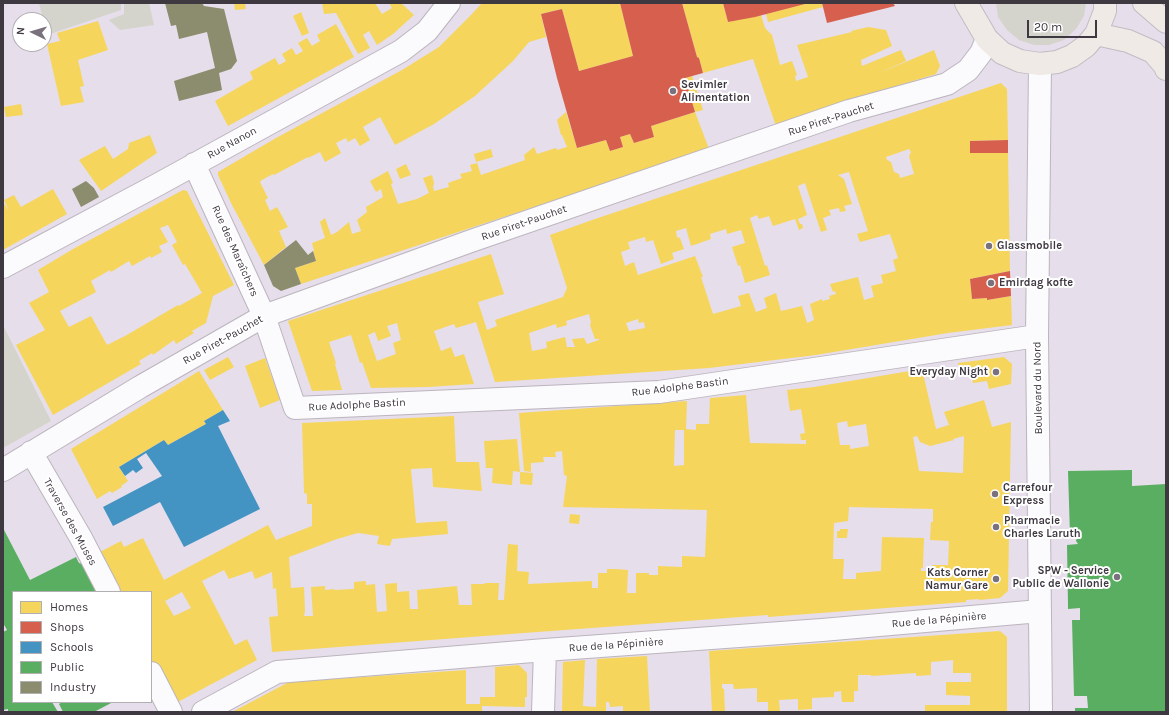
<!DOCTYPE html>
<html>
<head>
<meta charset="utf-8">
<style>
  body { margin:0 }
  #map { position:relative; width:1169px; height:715px; overflow:hidden; background:#e6deea; font-family:Karla,sans-serif }
  canvas { display:block }
  .frame { position:absolute; inset:0; border:4px solid #3e3841; pointer-events:none }
  .legend { position:absolute; left:12px; top:591px; width:140px; height:112px; box-sizing:border-box; background:#fff; border:1px solid #b2afb3; margin:0; padding:5px 7px; list-style:none; font-size:12px; color:#3e3841 }
  .legend li { display:flex; align-items:center; gap:8px; height:20px }
  .legend b { width:20px; border:1px solid #b2afb3 }
  .north { position:absolute; left:12px; top:12px; width:40px; height:40px; box-sizing:border-box; background:#fff; border:1px solid #b2afb3; border-radius:50%; rotate:275deg; font-size:11px; font-weight:700; line-height:16px; text-align:center; color:#3e3841 }
  .north::after { content:''; display:block; margin:auto; width:14px; height:18px; background:#79727c; clip-path:polygon(50% 0,100% 100%,50% 72%,0 100%) }
  .scale { position:absolute; left:1027px; top:20px; width:70px; height:18px; box-sizing:border-box; border:2px solid #3e3841; border-top:0; padding-left:5px; font-size:12px; line-height:14px; white-space:nowrap; color:#3e3841; -webkit-text-stroke:3px #fff; paint-order:stroke }
</style>
</head>
<body>
<div id="map">
<canvas width="1169" height="715"></canvas>
<div class="frame"></div>
<ul class="legend">
<li><b style="height:11px;background:#f6d55c"></b>Homes</li>
<li><b style="height:11px;background:#d6604d"></b>Shops</li>
<li><b style="height:11px;background:#4393c3"></b>Schools</li>
<li><b style="height:11px;background:#5aae61"></b>Public</li>
<li><b style="height:11px;background:#8c8c6e"></b>Industry</li>
</ul>
<div class="north">N</div>
<div class="scale">20 m</div>
</div>
<script>
const ctx = document.querySelector('canvas').getContext('2d');
ctx.lineJoin = 'round';
function paint(path, color) { ctx.fillStyle = color; ctx.fill(path, 'evenodd'); }
const shape = rows => new Path2D(rows.map(r => 'M' + r).join(''));
function stroke(path, color, width, dash) { ctx.strokeStyle = color; ctx.lineWidth = width; ctx.lineCap = dash ? 'butt' : 'round'; ctx.setLineDash(dash || []); ctx.stroke(path); }
function write(font, color, halo, rows, align = 'center') {
  ctx.font = font + ' Karla,sans-serif'; ctx.lineWidth = 4; ctx.setLineDash([]); ctx.textBaseline = 'middle'; ctx.strokeStyle = halo; ctx.fillStyle = color; for (const [text, x, y, turn = 0] of rows) {
    ctx.save(); ctx.translate(x, y); ctx.rotate((+turn || 0) * Math.PI / 180); ctx.textAlign = isNaN(turn) ? turn : align; if (halo) ctx.strokeText(text, 0, 0); ctx.fillText(text, 0, 0); ctx.restore();
  }
}
const green = shape([
  [39,3,121,3,121,10,47,35],
  [124,3,149,3,154,25,120,30,109,20,124,14],
  [996,3,1086,3,1084,16,1076,29,1064,40,1049,45,1034,45,1019,40,1007,30,998,17],
  [3,325,51,421,3,448]
]);
const homes = shape([
  [234,3,245,3,246,9,235,10],
  [322,3,375,3,382,14,392,8,389,3,401,3,414,15,393,34,377,45,369,31,363,35,370,48,358,54,336,13,324,14],
  [482,3,620,3,633,56,579,71,562,9,541,14,546,37,529,42,513,61,475,96,434,124,395,145,380,117,363,127,370,140,360,146,355,138,348,142,346,138,336,143,341,153,325,162,320,152,308,158,308,157,274,175,273,174,262,180,260,182,268,198,265,200,270,211,277,207,288,227,279,231,286,247,264,265,232,205,218,175,218,172,276,138,402,70,439,47,470,16],
  [682,3,723,3,728,22,761,15,765,28,772,35,780,65,792,61,797,75,795,76,796,81,808,77,797,45,852,32,851,31,868,27,886,30,892,46,861,60,862,66,901,50,906,61,877,74,934,50,940,66,936,74,883,90,776,126,753,59,703,73,699,58,697,57],
  [807,3,822,3,823,7,768,22,766,14],
  [301,12,309,33,302,36,293,16],
  [98,21,108,50,78,60,84,86,80,87,84,102,61,106,47,44,60,41,57,33],
  [336,24,354,57,228,126,215,101,253,79,250,72,275,58,279,65,286,61,282,54,292,48,296,55,303,51,298,43,307,38,312,46,320,41,317,35],
  [692,76,703,110,695,112,685,78],
  [1001,83,1007,89,1008,140,970,141,970,153,1008,153,1010,271,970,279,972,299,987,298,987,300,1011,296,1012,325,948,333,816,355,709,368,495,382,476,322,456,328,454,324,434,331,441,351,451,347,455,357,464,354,474,384,428,387,371,388,362,362,360,363,351,335,329,342,336,363,335,364,342,390,312,391,288,321,491,254,504,294,478,302,487,330,497,326,495,320,563,297,567,288,550,235,595,219],
  [909,149,911,152,909,156,914,174,900,178,899,174,894,172,891,162,887,160,886,157],
  [849,172,868,231,857,234,860,242,890,234,898,258,893,260,896,271,881,275,883,283,871,286,874,297,864,300,858,277,830,284,833,292,835,291,836,294,829,296,830,299,822,301,822,299,810,304,814,320,807,323,802,306,781,311,776,293,764,298,767,308,756,312,749,293,738,296,741,306,713,314,701,277,703,277,695,256,638,275,634,262,625,266,621,252,630,249,628,242,645,237,646,242,653,240,661,264,674,259,672,253,684,249,680,238,677,237,676,231,686,228,691,246,711,239,710,234,726,229,727,234,741,230,745,243,732,247,738,266,740,265,745,283,770,275,767,265,765,266,750,218,757,215,759,219,769,216,773,226,795,219,799,230,803,228,802,224,800,224,798,219,807,215,798,186,805,183,821,232,827,230,823,218,831,215,829,210,839,208,840,212,846,211,844,206,852,204,844,179,838,175],
  [589,314,591,322,590,325,595,339,599,339,599,340,587,344,584,338,572,339,575,347,567,347,565,337,546,342,547,348,532,351,529,333,556,324,557,328,567,325,566,321],
  [638,319,639,323,644,322,645,328,629,331,626,323],
  [397,323,401,340,393,343,396,354,377,361,368,335,375,332,378,341,391,336,387,326],
  [21,104,23,115,6,117,4,107],
  [566,112,577,148,606,140,610,151,623,147,620,137,630,134,634,143,654,137,651,126,695,112,709,149,301,284,295,268,316,261,313,251,314,251,312,243,325,238,320,222,325,218,331,235,337,232,349,222,352,234,361,231,357,220,367,212,366,207,383,197,381,189,376,192,370,181,388,171,393,183,391,184,398,204,417,199,429,193,423,178,432,175,434,183,433,187,434,191,449,187,448,183,462,178,460,174,472,171,470,165,477,163,481,175,525,160,524,155,534,147,537,154,556,148,557,150,567,147,562,135,561,135,557,120],
  [150,135,157,153,101,191,79,160,105,146,113,159,128,149,129,143],
  [491,149,493,157,476,162,474,154],
  [406,164,411,175,400,179,396,169],
  [53,189,67,214,3,250,3,202,9,211,4,200,14,195,21,207],
  [183,190,187,191,234,285,213,296,206,323,192,331,194,333,176,344,174,340,153,355,152,353,139,361,141,364,53,415,16,345,45,330,29,303,49,292,38,270,73,249],
  [168,225,177,242,172,245,183,265,185,264,202,293,179,306,178,305,125,336,107,345,91,316,69,327,60,311,96,292,91,281,110,270,111,272,129,261,132,266,150,256,151,258,162,252,159,246,168,242,160,228],
  [228,357,234,367,210,380,204,370],
  [1004,357,1012,364,1011,384,989,389,987,381,973,383,971,369,960,371,958,363],
  [265,358,280,400,260,408,245,366],
  [922,369,936,429,949,425,944,412,984,400,992,427,1011,422,1008,591,1000,598,979,600,979,599,966,600,966,602,768,617,768,615,524,633,272,652,269,617,278,616,276,588,273,589,272,572,255,579,252,571,229,579,224,570,202,581,235,645,247,639,257,660,174,704,151,660,151,592,117,592,98,553,121,541,124,547,143,538,164,580,268,525,276,540,312,526,312,504,307,504,307,494,304,493,302,423,454,416,456,462,479,462,482,491,433,487,432,468,411,469,416,523,447,521,448,534,392,539,390,546,377,544,379,536,358,533,337,539,289,557,291,588,304,587,305,611,304,616,313,616,311,587,325,586,325,590,334,589,334,590,354,589,354,582,366,581,366,585,375,584,377,612,387,611,385,584,397,583,397,592,409,591,410,609,418,609,417,590,457,586,459,605,472,605,471,584,484,584,485,583,499,583,498,600,504,600,508,544,518,545,517,571,529,572,528,584,592,581,592,588,598,588,598,573,607,573,607,569,616,569,628,570,627,593,636,593,636,573,649,573,649,575,658,575,658,566,682,567,682,556,705,557,707,510,563,507,567,476,564,475,562,451,555,452,556,457,543,457,544,462,531,463,531,472,524,471,519,413,687,401,686,429,696,430,696,424,709,424,710,398,746,395,750,443,806,444,806,440,801,440,800,434,805,433,801,409,790,411,787,390,814,387],
  [847,421,848,427,866,424,869,446,850,449,850,445,840,445,837,423],
  [675,430,684,430,684,465,674,466],
  [917,436,920,442,930,446,954,440,953,439,964,436,963,473,919,471,913,437],
  [849,507,933,509,933,522,931,522,930,540,949,541,948,565,932,565,932,571,921,571,921,568,923,568,923,565,924,538,882,537,881,571,856,573,856,579,843,579,844,559,833,559,834,523,848,521],
  [182,592,191,608,174,616,165,601],
  [199,371,223,410,204,421,206,424,168,445,164,440,119,467,128,481,121,486,122,487,112,493,110,491,97,499,71,449],
  [517,439,520,472,513,471,512,485,492,483,493,468,486,468,484,441],
  [520,472,533,473,532,485,520,484],
  [570,514,580,515,579,524,569,523],
  [840,529,848,529,847,538,837,538,837,531,840,531],
  [1000,631,1007,637,1007,712,925,712,925,705,970,705,970,696,946,695,946,682,971,682,971,673,953,673,953,660,931,662,931,675,916,676,916,673,871,676,871,675,858,675,858,691,854,691,854,702,842,702,841,691,834,692,834,697,812,698,812,709,798,710,798,699,779,700,780,712,768,712,768,702,757,702,757,688,734,689,733,684,722,684,722,688,724,689,725,712,712,712,709,651],
  [647,656,650,712,623,712,623,706,610,707,609,702,606,702,606,712,562,712,563,662,585,660,583,706,596,707,597,659],
  [519,665,527,673,527,697,525,697,525,707,482,706,482,712,232,712,289,682,466,670,466,704,480,704,480,697,495,697,495,667]
]);
const shops = shape([
  [620,3,682,3,697,57,699,58,703,73,685,78,695,112,651,126,654,137,634,143,630,134,620,137,623,147,610,151,606,140,577,148,557,78,541,14,562,9,579,71,633,56],
  [723,3,805,3,805,4,755,17,728,22],
  [822,3,893,3,895,6,827,23],
  [1008,140,1008,153,970,153,970,141],
  [1010,271,1011,296,987,300,987,298,972,299,970,279]
]);
const schools = shape([
  [223,410,230,421,218,426,260,509,184,547,160,502,113,526,103,507,162,476,146,453,137,459,143,468,136,473,133,470,125,476,119,467,164,440,168,445,206,424,204,421]
]);
const public = shape([
  [1132,470,1132,486,1166,484,1166,712,1075,712,1075,708,1088,708,1087,696,1074,696,1072,620,1080,620,1080,608,1068,609,1068,606,1067,545,1078,544,1076,541,1078,535,1070,535,1068,471],
  [3,528,30,580,76,557,79,563,83,564,98,592,13,592,13,702,52,702,58,712,8,712,8,709,3,710,3,632,7,630,3,623],
  [62,702,113,702,94,712,63,712,59,704]
]);
const industry = shape([
  [165,3,202,3,204,6,224,9,237,61,231,69,219,73,222,90,179,101,174,81,215,68,207,32,179,39,176,25,171,26],
  [86,181,94,188,99,197,81,207,72,189],
  [296,240,308,255,313,251,316,261,295,268,301,284,281,291,273,286,264,265]
]);
const minor = shape([
  [1040,64,1037,336,1041,712],
  [194,164,264,316,295,408,659,392,1037,336],
  [3,267,157,185,401,51,427,31,449,3],
  [31,452,81,538,109,592],
  [3,470,140,387,264,316,471,241,849,111,947,84,968,70,981,53,987,39],
  [151,673,171,712],
  [203,712,277,672,545,650,822,630,1040,611],
  [543,712,545,650]
]);
const major = shape([
  [966,3,987,39,1002,53,1020,61,1040,64,1057,62,1072,56,1086,46,1096,34,1105,11,1105,3],
  [1144,3,1166,22],
  [1096,34,1128,41,1153,52,1165,66,1166,69]
]);
const markers = [
  [673,91,4,"#79727c"],
  [989,246,4,"#79727c"],
  [991,283,4,"#79727c"],
  [996,372,4,"#79727c"],
  [995,494,4,"#79727c"],
  [996,527,4,"#79727c"],
  [1117,577,4,"#79727c"],
  [996,579,4,"#79727c"]
];
const poiNames = [
  ["Sevimler",681,85],
  ["Alimentation",681,98],
  ["Glassmobile",997,246],
  ["Emirdag kofte",999,283],
  ["Everyday Night",988,372,"right"],
  ["Carrefour",1003,488],
  ["Express",1003,501],
  ["Pharmacie",1004,521],
  ["Charles Laruth",1004,534],
  ["SPW - Service",1109,571,"right"],
  ["Public de Wallonie",1109,584,"right"],
  ["Kats Corner",988,573,"right"],
  ["Namur Gare",988,586,"right"]
];
const streetNames = [
  ["Rue Piret-Pauchet",831,119,-18],
  ["Rue Nanon",232,143,-29],
  ["Rue Piret-Pauchet",524,223,-19],
  ["Rue des Maraîchers",235,251,66],
  ["Rue Piret-Pauchet",223,340,-29],
  ["Rue Adolphe Bastin",680,387,-7],
  ["Boulevard du Nord",1038,388,-91],
  ["Rue Adolphe Bastin",357,405,-3],
  ["Traverse des Muses",70,522,61],
  ["Rue de la Pépinière",939,620,-5],
  ["Rue de la Pépinière",616,645,-4]
];
paint(green, '#d4d3cc');
paint(homes, '#f6d55c');
paint(shops, '#d6604d');
paint(schools, '#4393c3');
paint(public, '#5aae61');
paint(industry, '#8c8c6e');
stroke(minor, '#bbb5be', 24);
stroke(major, '#c1bcc3', 24);
stroke(minor, '#fbfafc', 22);
stroke(major, '#efeae5', 22);
for (const [x, y, r, color] of markers) { const dot = new Path2D(); dot.arc(x, y, r, 0, 2 * Math.PI); ctx.fillStyle = color; ctx.fill(dot); stroke(dot, '#fff', 1.5); }
write('bold 11px', '#3e3841', '#fff', poiNames, 'left');
write('11px', '#3e3841', '#fff', streetNames);
</script>
</body>
</html>
